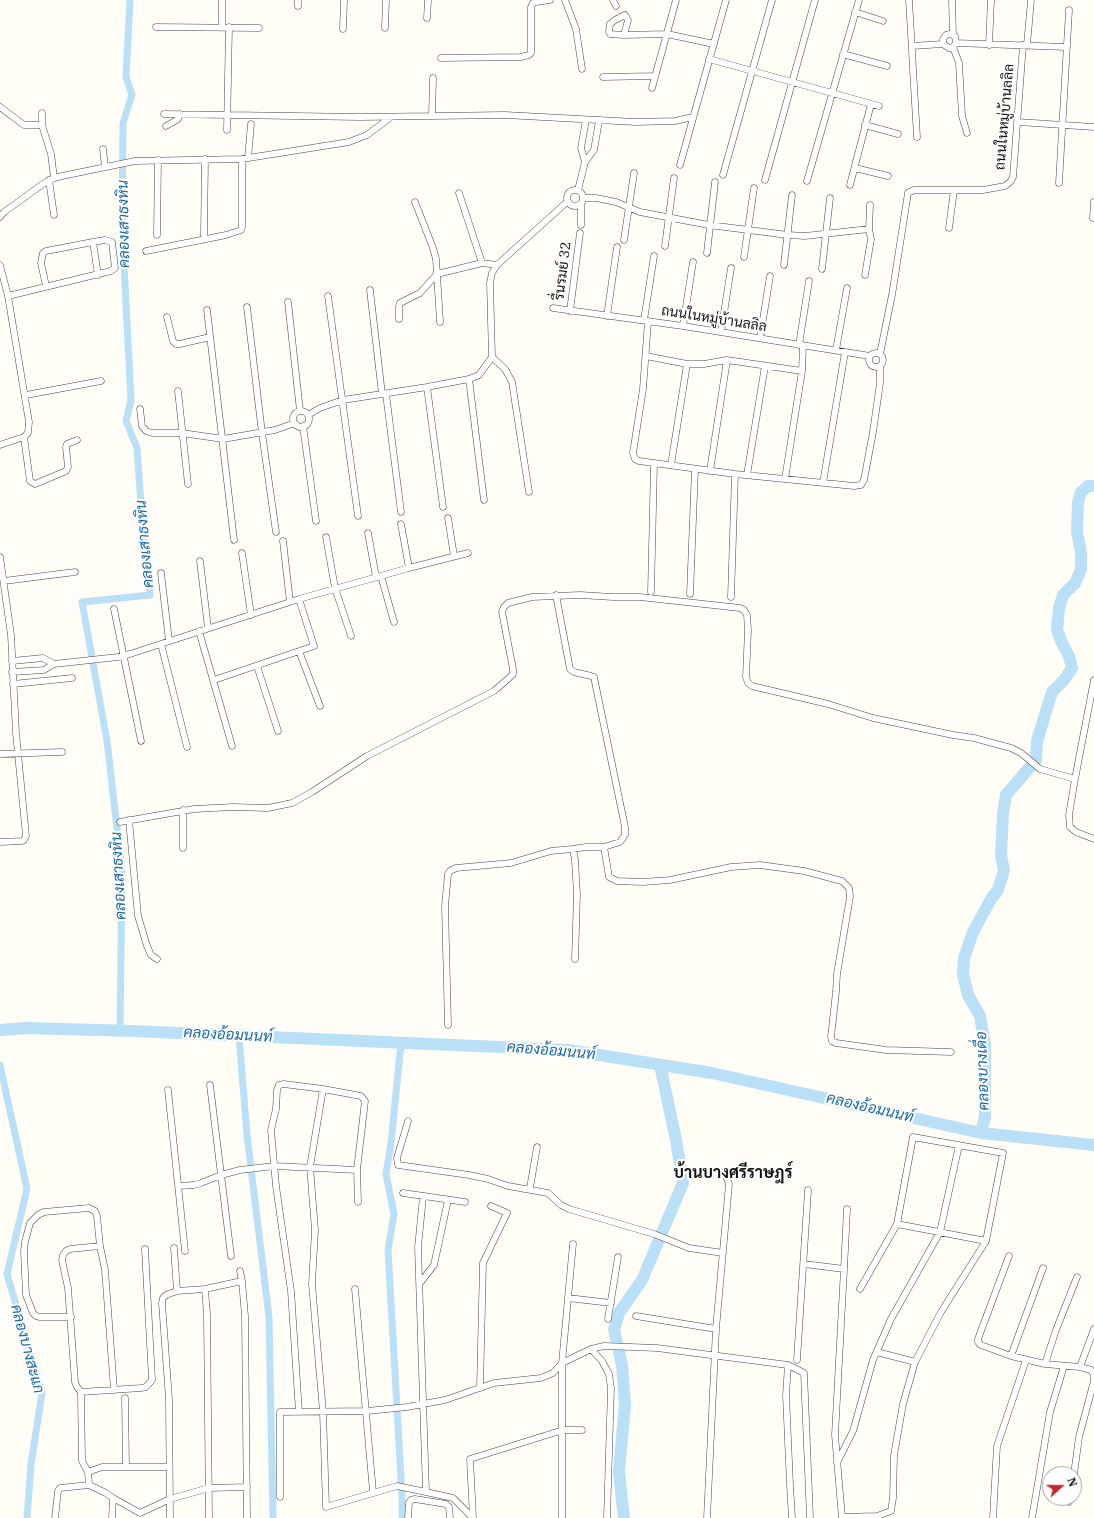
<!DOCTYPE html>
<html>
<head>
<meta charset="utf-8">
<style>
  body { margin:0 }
  #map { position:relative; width:1094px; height:1518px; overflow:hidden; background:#fffdf5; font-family:"IBM Plex Serif",serif }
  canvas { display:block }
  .north { position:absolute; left:1042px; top:1466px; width:40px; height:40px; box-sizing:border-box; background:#fff; border:1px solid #a0a0a0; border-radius:50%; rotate:69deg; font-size:11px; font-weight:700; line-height:16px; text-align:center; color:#111 }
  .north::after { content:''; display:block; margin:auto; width:14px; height:18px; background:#c4262e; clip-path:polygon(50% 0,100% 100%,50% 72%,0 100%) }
</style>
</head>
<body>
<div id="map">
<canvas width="1094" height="1518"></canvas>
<div class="north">N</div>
</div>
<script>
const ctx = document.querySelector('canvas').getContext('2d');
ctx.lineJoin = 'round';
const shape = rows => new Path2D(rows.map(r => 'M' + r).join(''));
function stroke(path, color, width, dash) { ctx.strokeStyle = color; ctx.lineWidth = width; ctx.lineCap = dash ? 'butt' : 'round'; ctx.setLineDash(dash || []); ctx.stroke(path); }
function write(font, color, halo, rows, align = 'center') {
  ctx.font = font + ' "IBM Plex Serif",Sarabun,serif'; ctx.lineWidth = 4; ctx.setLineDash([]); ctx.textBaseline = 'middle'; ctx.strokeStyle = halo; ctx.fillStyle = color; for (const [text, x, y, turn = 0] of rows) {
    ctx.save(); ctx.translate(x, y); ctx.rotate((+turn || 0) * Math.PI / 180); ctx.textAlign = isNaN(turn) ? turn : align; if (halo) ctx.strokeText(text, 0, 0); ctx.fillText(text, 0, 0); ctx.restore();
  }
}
const canal = shape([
  [120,1030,122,872,107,741,82,602,150,595,142,518,137,448,126,421,131,400,122,226,123,123,132,95,126,77,130,0],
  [239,1036,247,1135,269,1317,273,1518],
  [401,1043,391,1143,386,1174,394,1214,388,1250,402,1496,402,1518],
  [0,1065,27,1189,7,1274,42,1393,31,1464,27,1518]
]);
const river = shape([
  [0,1030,26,1028,133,1031,568,1050,712,1073,981,1133,1094,1145],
  [981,1133,985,1117,985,1045,980,1016,968,995,963,974,964,958,973,932,991,899,998,890,1004,870,1001,856,1003,813,1006,795,1036,760,1037,741,1052,692,1064,680,1072,668,1069,656,1062,643,1057,630,1059,608,1063,595,1075,583,1081,570,1081,553,1077,532,1078,502,1081,492,1088,486,1094,486],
  [624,1518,619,1472,625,1404,622,1365,614,1330,619,1313,642,1280,683,1183,676,1140,660,1065]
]);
const minor = shape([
  [222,0,222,27],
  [565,0,576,29,582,69],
  [613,0,616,6],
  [909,0,917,137],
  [952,0,953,35],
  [298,6,298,0],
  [855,12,883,21],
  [427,18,428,0],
  [156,27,259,28],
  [385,28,386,0],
  [343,29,344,0],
  [624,35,628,20,625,15,615,20,610,24,609,32,610,34,624,35,667,34,714,44],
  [956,43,955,36,950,34,946,35,943,39,943,44,949,48,953,47,956,43,1066,47],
  [989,45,991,0],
  [1027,45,1031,0],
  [912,46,943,44],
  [953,47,959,63,962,116,967,133],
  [843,54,887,66],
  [441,58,521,57,529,55,531,53,531,7,533,3,536,2,550,0],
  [709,59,879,106],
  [603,77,655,76],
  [652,88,676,0],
  [0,107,24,125,42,125],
  [42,113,42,125,51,154,54,178],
  [164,114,360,117,505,115,636,122,675,121,693,117],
  [432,116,433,78],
  [1018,122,1094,127],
  [865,125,898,134],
  [166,126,175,121,178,119,180,114],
  [227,130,229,27],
  [103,149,105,167],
  [248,158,251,124],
  [585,162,581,148,586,120],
  [680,165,726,0],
  [855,168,888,176],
  [723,175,772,0],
  [49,180,54,215],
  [765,180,815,0],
  [807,181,859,0],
  [1059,183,1069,10],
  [850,185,871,104],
  '567 198a8 8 0 1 1 16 0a8 8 0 1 1-16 0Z',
  [578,190,585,162,594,150,599,121],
  [459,193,482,263],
  [583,198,596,198,616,202,640,212,709,225,788,235,805,236,869,229],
  [415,202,433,248,436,259,440,322],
  [0,217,4,212,43,184,54,178,62,176,135,161,242,159,349,142,367,135,391,117],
  [1093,218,1094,202],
  [581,225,581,204],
  [949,228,954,190],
  [157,235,158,160],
  [204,235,205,159],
  [624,240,634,173],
  [93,242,98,275],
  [665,246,674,178],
  [146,251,226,235,241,230,242,227,242,159],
  [707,253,715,182],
  [744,257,754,188],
  [0,265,8,296,29,422,28,433,24,437,0,445],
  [784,265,792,195],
  [822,269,830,198],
  [865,275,871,239,869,229,870,205],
  [370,290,382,394],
  [8,296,111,271,115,268,112,242,105,240,93,242,46,251,43,253,41,263,46,286],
  [328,296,358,516],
  [288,302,300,411],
  [247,307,262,433,276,532],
  [553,308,683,326,870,356],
  [207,310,234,540],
  [570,311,580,233],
  [607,316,617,247],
  [167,317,173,341,176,344,180,344,210,337],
  [399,319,399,306,400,303,420,293,437,274,482,263,497,265],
  [644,320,654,256],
  [648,321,643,389,633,453,635,459,639,461,735,474,854,486,861,485,864,480,873,432,880,383,880,366],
  [683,326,693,262],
  [721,332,731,268],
  [760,338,770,276],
  [799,345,809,281],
  [836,350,847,288],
  '869 360a7 7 0 1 1 14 0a7 7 0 1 1-14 0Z',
  [880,354,892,295,908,193,914,190,983,190,1005,186,1011,181,1013,177,1023,45],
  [646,356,687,364,704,364,727,360,802,371,803,345],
  [492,357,505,369,512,382,529,492],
  [469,379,484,500],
  [427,387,443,507],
  [178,391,188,484],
  [386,394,401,512],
  [26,395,101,381],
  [140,409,142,426,146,431,152,433,182,433,223,439,275,430,295,423],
  '293 419a8 8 0 1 1 16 0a8 8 0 1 1-16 0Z',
  [308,415,320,408,343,400,427,387,469,379,479,375,492,357,490,283,492,273,497,265,568,201],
  [303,426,316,521],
  [24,437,30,481,35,484,66,471,68,467,66,447,67,444,77,440],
  [671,465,687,364],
  [710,471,727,360],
  [747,475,765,366],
  [785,479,802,371],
  [823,483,845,352],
  [448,518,454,556],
  [401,524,409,568],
  [368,533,376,577],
  [326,537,335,588,351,636],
  [283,541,290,602],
  [242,553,251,615],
  [0,557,11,635,16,733,26,836,24,840,22,841,0,842],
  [200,561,208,628],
  [161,573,169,641],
  [381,576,394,622],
  [4,581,75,572],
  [651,592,654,464],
  [690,594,695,469],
  [731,597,735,474],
  [114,609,141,741],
  [199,631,232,746],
  [161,644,187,747],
  [299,651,320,706],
  [12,661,43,658,54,664,44,670,12,672],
  [54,664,118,657,130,654,299,599,409,568,468,553],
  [257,666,278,731],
  [214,680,314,646,299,599],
  [13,684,72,678],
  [0,754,62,752],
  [1075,779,1094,680],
  [129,820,138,916,147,946,151,955,157,959],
  [120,822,194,809,233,807,268,808,292,803,312,792,367,756,494,691,509,678,513,674,513,669,502,612,504,607,508,603,532,597,580,595,613,597,640,597,740,608,744,610,747,615,748,630,746,677,748,683,752,686,828,704,873,718,953,735,974,738,1011,748,1021,753,1040,769,1075,779,1069,815,1070,827,1076,832,1094,839],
  [604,847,609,877,617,881,643,882,670,880,731,867,760,865,804,871,842,881,849,888,850,897,837,974,836,992,831,1037,832,1041,836,1043,886,1050,951,1052],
  [183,848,183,810],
  [573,849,575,860,577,894,575,959],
  [448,1025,445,906,448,874,450,871,456,868,511,863,551,851,573,849,586,847,604,847,620,842,625,835,625,827,595,682,594,677,591,676,574,672,570,669,556,595],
  [210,1085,231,1256],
  [323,1089,310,1167,315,1230,312,1284,323,1412,326,1507,397,1486,426,1492],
  [168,1090,185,1251],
  [408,1121,397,1158,398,1165,469,1175,488,1179,508,1186,548,1193,561,1205,569,1209,654,1234,689,1248,723,1253],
  [179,1186,194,1185,201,1183,221,1175,240,1170,274,1166,357,1170],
  [530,1188,537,1147],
  [403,1193,465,1202],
  [423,1197,418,1247,426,1492,453,1498,473,1518],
  [897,1224,986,1241],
  [174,1248,177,1291],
  [1009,1256,978,1339,978,1342,981,1345,1011,1356],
  [804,1264,844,1269,847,1209],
  [1043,1268,1011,1356,1045,1364,1080,1367,1094,1329],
  [240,1271,242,1281,245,1316,247,1518],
  [420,1283,434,1265,448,1200],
  [205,1289,207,1314,209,1518],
  [355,1289,373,1492],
  [568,1298,611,1303],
  [636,1316,716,1329],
  [71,1317,40,1317,36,1316,33,1313,26,1295,24,1251,25,1242,30,1223,38,1215,44,1212,89,1208,95,1211,97,1216,100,1246,105,1270,114,1390],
  [608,1319,618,1257],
  [591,1349,602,1361,609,1374,611,1388,607,1518],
  [877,1352,915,1362],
  [797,1360,808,1190],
  [1045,1364,1056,1330,1077,1277],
  [480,1388,483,1263,507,1213,491,1206],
  [81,1392,141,1388,146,1387,152,1380,145,1249],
  [125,1398,126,1467],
  [299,1412,291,1291,276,1186,271,1130,276,1109,277,1090,279,1085,284,1084,323,1089,361,1096,365,1101,357,1170,358,1202],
  [837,1463,853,1431,873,1360,891,1319,940,1232,959,1145],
  [88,1472,82,1461,81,1392,77,1387,75,1382,68,1288,62,1260,63,1255,66,1251,70,1249,100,1246],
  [1074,1474,1079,1437,1094,1381,1094,1375,1091,1370,1080,1367],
  [89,1485,88,1472,102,1467,169,1467],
  [280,1497,280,1412,367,1411,407,1407,445,1400,494,1383,541,1378,553,1373,562,1363,591,1349,604,1346,657,1348,788,1365],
  [113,1498,140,1513,170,1499,209,1488,247,1487],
  [1069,1502,1070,1498],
  [842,1517,877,1516,891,1511,893,1498,894,1455,903,1404,915,1362,941,1312,986,1241,1003,1153,913,1137,897,1224,860,1289],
  [55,1518,58,1491,60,1488,89,1485,106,1493,113,1498,112,1518],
  [170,1518,169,1399,162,1303,163,1298,166,1295,177,1291,205,1289,242,1281],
  [408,1518,409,1503,411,1500,415,1499,446,1504,449,1507,450,1518],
  [473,1518,470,1459,563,1430,582,1430],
  [562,1518,562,1363,573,1244],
  [707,1518,716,1329,729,1184,725,1174,721,1173],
  [792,1518,790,1485,786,1395,788,1365,804,1373,810,1518],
  [842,1518,835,1435,844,1269],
  [993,1518,997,1446,1026,1360],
  [1032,1518,1050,1412,1064,1366]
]);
const streetNames = [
  ["ถนนในหมู่บ้านลลิล",1005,117,-85],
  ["รื่นรมย์ 32",563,271,-83],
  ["ถนนในหมู่บ้านลลิล",714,319,9]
];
const waterNames = [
  ["คลองเสาธงหิน",124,224,-91],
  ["คลองเสาธงหิน",145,544,-95],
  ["คลองเสาธงหิน",119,876,-93],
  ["คลองอ้อมนนท์",228,1035,3],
  ["คลองอ้อมนนท์",551,1051,5],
  ["คลองบางเดื่อ",983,1071,-92],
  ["คลองอ้อมนนท์",870,1108,13],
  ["คลองบางสะแก",27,1349,75]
];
const quarterNames = [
  ["บ้านบางศรีราษฎร์",733,1173]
];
stroke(canal, '#b9e0f7', 7);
stroke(river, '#b9e0f7', 12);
stroke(minor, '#444', 7);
stroke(minor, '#fff', 6);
write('14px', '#111', '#fff', streetNames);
write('italic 15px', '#1768a6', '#fff', waterNames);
write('bold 16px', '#111', '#fff', quarterNames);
</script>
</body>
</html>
